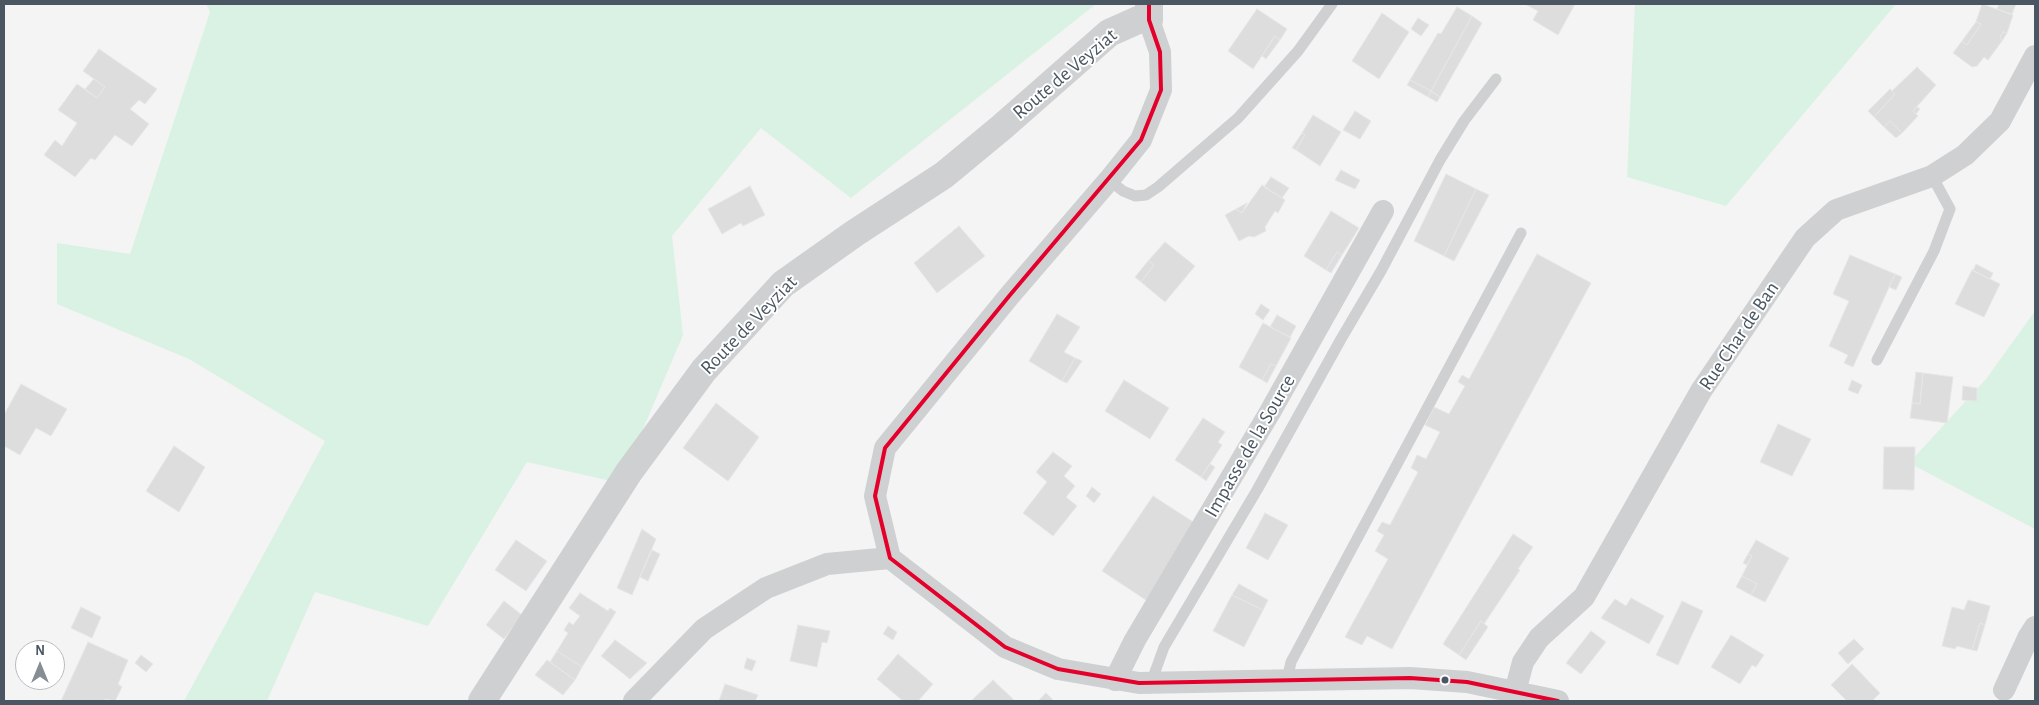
<!DOCTYPE html>
<html>
<head>
<meta charset="utf-8">
<style>
  body { margin:0 }
  #map { position:relative; width:2039px; height:705px; overflow:hidden; background:#f4f4f4; font-family:"Alegreya Sans",sans-serif }
  canvas { display:block }
  .frame { position:absolute; inset:0; border:5px solid #4a5661; pointer-events:none }
  .north { position:absolute; left:15px; top:640px; width:50px; height:50px; box-sizing:border-box; background:#fff; border:1px solid #b7bbc0; border-radius:50%; rotate:0deg; font-size:14px; font-weight:700; line-height:20px; text-align:center; color:#4a5661 }
  .north::after { content:''; display:block; margin:auto; width:18px; height:22px; background:#868d94; clip-path:polygon(50% 0,100% 100%,50% 72%,0 100%) }
</style>
</head>
<body>
<div id="map">
<canvas width="2039" height="705"></canvas>
<div class="frame"></div>
<div class="north">N</div>
</div>
<script>
const ctx = document.querySelector('canvas').getContext('2d');
ctx.lineJoin = 'round';
function paint(path, color) { ctx.fillStyle = color; ctx.fill(path, 'evenodd'); }
const shape = rows => new Path2D(rows.map(r => 'M' + r).join(''));
function stroke(path, color, width, dash) { ctx.strokeStyle = color; ctx.lineWidth = width; ctx.lineCap = dash ? 'butt' : 'round'; ctx.setLineDash(dash || []); ctx.stroke(path); }
function write(font, color, halo, rows, align = 'center') {
  ctx.font = font + ' "Alegreya Sans",sans-serif'; ctx.lineWidth = 4; ctx.setLineDash([]); ctx.textBaseline = 'middle'; ctx.strokeStyle = halo; ctx.fillStyle = color; for (const [text, x, y, turn = 0] of rows) {
    ctx.save(); ctx.translate(x, y); ctx.rotate((+turn || 0) * Math.PI / 180); ctx.textAlign = isNaN(turn) ? turn : align; if (halo) ctx.strokeText(text, 0, 0); ctx.fillText(text, 0, 0); ctx.restore();
  }
}
const green = shape([
  [206,4,1096,4,851,198,761,128,672,236,683,335,620,483,527,462,428,626,315,592,267,701,184,701,325,441,189,359,57,304,57,243,130,254,210,12],
  [1635,4,1896,4,1726,206,1627,177],
  [2035,311,2035,529,1909,463,1986,379]
]);
const building = shape([
  [1525,4,1575,4,1558,35,1533,20,1538,11,1525,4],
  [1982,4,2013,15,2007,33,2003,32,2000,37,2002,41,1988,60,1984,57,1977,66,1972,67,1953,53,1962,41,1967,45,1981,24,1976,22,1982,4],
  [1999,4,2016,4,2012,14,1997,9,1999,4],
  [1457,7,1472,16,1431,91,1410,80,1438,33,1441,34,1457,7],
  [1257,9,1287,29,1280,40,1275,36,1253,69,1228,51,1257,9],
  [1382,13,1409,32,1379,79,1352,61,1382,13],
  [1472,16,1482,23,1440,97,1431,91,1472,16],
  [1418,18,1429,25,1421,36,1411,29,1418,18],
  [1976,22,1981,24,1967,45,1962,41,1976,22],
  [2003,32,2007,33,2002,41,2000,37,2003,32],
  [1275,36,1280,40,1266,59,1262,56,1275,36],
  [99,49,157,89,145,104,139,100,130,109,149,124,132,146,115,135,95,160,91,158,75,177,44,155,55,140,62,146,77,123,58,110,77,84,97,98,105,87,83,71,99,49],
  [1917,67,1936,85,1913,111,1918,116,1902,133,1890,121,1884,127,1874,117,1895,94,1892,91,1917,67],
  [94,79,105,87,97,98,85,89,94,79],
  [1410,80,1431,91,1428,97,1407,85,1410,80],
  [1890,89,1895,94,1874,117,1868,111,1890,89],
  [1431,91,1440,97,1437,102,1428,97,1431,91],
  [1917,107,1920,109,1916,114,1913,111,1917,107],
  [1355,111,1371,121,1360,139,1343,130,1355,111],
  [1313,115,1341,132,1320,166,1296,150,1305,135,1302,133,1313,115],
  [1890,121,1902,133,1896,138,1884,127,1890,121],
  [1302,133,1305,135,1296,150,1292,148,1302,133],
  [1341,170,1360,180,1355,189,1335,180,1341,170],
  [1446,174,1476,189,1444,256,1414,241,1446,174],
  [1271,177,1289,188,1282,198,1264,187,1271,177],
  [1262,185,1285,200,1278,213,1275,211,1265,227,1266,231,1254,237,1249,236,1239,241,1225,215,1236,209,1242,213,1262,185],
  [750,186,765,215,743,226,741,223,722,234,708,209,750,186],
  [1476,189,1489,195,1454,261,1444,256,1476,189],
  [1247,203,1242,213,1236,209,1247,203],
  [1331,211,1359,228,1342,255,1337,252,1326,270,1304,256,1331,211],
  [959,226,985,256,937,293,914,263,959,226],
  [1165,242,1195,266,1165,302,1141,282,1154,265,1148,261,1165,242],
  [1337,252,1342,255,1331,273,1326,270,1337,252],
  [1537,254,1591,283,1392,649,1367,636,1362,645,1345,637,1388,559,1375,551,1384,535,1377,531,1382,522,1390,525,1418,472,1411,468,1417,455,1426,459,1440,432,1425,425,1434,407,1449,414,1465,386,1458,382,1462,375,1469,379,1537,254],
  [1850,255,1895,274,1853,367,1844,363,1848,355,1829,346,1849,301,1833,294,1850,255],
  [1148,261,1154,265,1141,282,1135,277,1148,261],
  [1976,264,1993,273,1990,279,1973,271,1976,264],
  [1972,270,2000,284,1984,317,1955,304,1972,270],
  [1895,274,1902,277,1896,290,1889,287,1895,274],
  [1261,304,1270,310,1263,320,1255,314,1261,304],
  [1057,314,1080,327,1064,352,1075,358,1062,381,1029,361,1057,314],
  [1277,315,1296,326,1290,337,1270,327,1277,315],
  [1263,323,1291,338,1276,366,1271,364,1262,380,1239,367,1263,323],
  [1075,358,1082,361,1067,383,1062,381,1075,358],
  [1271,364,1276,366,1267,383,1262,380,1271,364],
  [1916,372,1923,373,1920,404,1912,403,1916,372],
  [1923,373,1953,377,1947,423,1910,418,1912,403,1920,404,1923,373],
  [1124,380,1169,408,1150,439,1105,411,1124,380],
  [1852,380,1862,385,1858,394,1848,390,1852,380],
  [21,384,67,409,51,436,36,428,20,455,4,446,4,415,21,384],
  [1963,386,1977,388,1977,401,1962,400,1963,386],
  [716,403,759,437,728,481,683,448,716,403],
  [1203,418,1225,432,1218,442,1222,445,1201,477,1175,460,1203,418],
  [1778,424,1811,439,1792,476,1760,462,1778,424],
  [174,446,205,467,179,512,146,491,174,446],
  [1884,447,1915,447,1914,490,1883,489,1884,447],
  [1053,452,1072,466,1064,476,1075,486,1066,497,1077,506,1053,536,1023,513,1047,482,1036,472,1053,452],
  [1210,464,1215,467,1206,481,1201,477,1210,464],
  [1092,487,1101,494,1094,503,1086,496,1092,487],
  [1153,496,1201,527,1149,602,1102,571,1153,496],
  [1265,513,1288,525,1268,560,1246,548,1265,513],
  [642,529,656,539,632,595,617,588,642,529],
  [1513,534,1533,547,1518,569,1520,570,1484,624,1481,621,1459,655,1443,644,1513,534],
  [516,540,547,561,526,591,495,570,516,540],
  [1756,540,1789,558,1765,602,1751,595,1757,584,1742,576,1752,556,1748,554,1756,540],
  [652,550,660,554,648,581,640,577,652,550],
  [1748,554,1752,556,1747,565,1743,563,1748,554],
  [1742,576,1757,584,1751,595,1736,587,1742,576],
  [1239,584,1268,600,1263,610,1232,595,1239,584],
  [580,593,608,611,610,608,616,612,582,667,557,651,568,633,564,630,569,622,573,625,580,616,569,608,580,593],
  [1232,595,1263,610,1244,647,1213,631,1232,595],
  [1631,598,1664,616,1649,644,1601,618,1615,599,1626,606,1631,598],
  [1968,600,1990,606,1985,625,1980,623,1972,650,1957,646,1955,649,1942,646,1952,607,1964,610,1968,600],
  [504,601,522,615,504,639,486,625,504,601],
  [1682,601,1703,611,1678,665,1656,655,1682,601],
  [81,607,101,617,92,638,71,628,81,607],
  [1481,621,1488,627,1466,660,1459,655,1481,621],
  [1980,623,1985,625,1977,651,1972,650,1980,623],
  [798,625,830,631,827,643,822,642,817,667,790,661,798,625],
  [888,626,897,632,893,640,883,634,888,626],
  [1591,631,1606,642,1581,674,1566,663,1591,631],
  [1731,635,1764,655,1756,667,1752,665,1740,684,1711,667,1731,635],
  [1854,639,1864,649,1848,664,1838,653,1854,639],
  [615,640,647,663,630,679,601,656,615,640],
  [88,642,128,660,118,684,122,687,115,701,105,699,104,701,61,701,88,642],
  [557,651,582,667,575,680,550,662,557,651],
  [898,654,933,684,918,701,903,701,877,679,898,654],
  [141,655,153,664,146,672,135,663,141,655],
  [747,658,756,661,752,671,744,668,747,658],
  [547,660,575,680,563,695,535,675,547,660],
  [1852,664,1880,693,1872,701,1847,701,1831,685,1852,664],
  [993,680,1015,701,971,701,993,680],
  [725,684,758,695,755,701,719,701,725,684],
  [1046,693,1054,701,1038,701,1046,693]
]);
const service = shape([
  [1109,180,1123,191,1135,196,1146,195,1158,187,1238,118,1298,51,1332,4],
  [1877,360,1934,251,1950,209,1932,176],
  [1287,680,1291,662,1521,233],
  [1151,683,1164,647,1257,490,1341,339,1381,271,1440,160,1464,121,1496,79]
]);
const minor = shape([
  [890,558,1005,647,1058,669,1139,683,1410,678,1467,682,1558,701],
  [890,558,875,496,885,448,1010,295,1109,180,1141,140,1161,90,1160,52,1149,20],
  [1115,680,1135,640,1270,412,1383,211],
  [2004,690,2028,638,2035,627],
  [1515,692,1523,662,1539,638,1584,597,1701,391,1805,238,1836,210,1932,176,1965,155,2000,121,2035,56],
  [634,701,704,629,766,588,827,564,890,558]
]);
const tertiary = shape([
  [482,701,629,472,704,370,783,284,855,233,944,175,1002,127,1109,33,1138,20,1149,20,1149,4]
]);
const bus1 = shape([
  [1149,4,1149,20,1160,52,1161,90,1141,140,1010,295,885,448,875,496,890,558,1005,647,1058,669,1139,683,1410,678,1467,682,1558,701]
]);
const markers = [
  [1445,680,4.5,"#4a5661"]
];
const streetNames = [
  ["Route de Veyziat",1065,74,-40],
  ["Route de Veyziat",749,325,-46],
  ["Rue Char de Ban",1739,336,-56],
  ["Impasse de la Source",1250,446,-60]
];
paint(green, '#d9f2e3');
paint(building, '#ddddde');
stroke(building, '#e5e6e7', 1);
stroke(service, '#ced0d2', 11);
stroke(minor, '#ced0d2', 22);
stroke(tertiary, '#ced0d2', 28);
stroke(bus1, '#e4002b', 4);
for (const [x, y, r, color] of markers) { const dot = new Path2D(); dot.arc(x, y, r, 0, 2 * Math.PI); ctx.fillStyle = color; ctx.fill(dot); stroke(dot, '#fff', 2); }
write('20px', '#4a5661', '#fff', streetNames);
</script>
</body>
</html>
